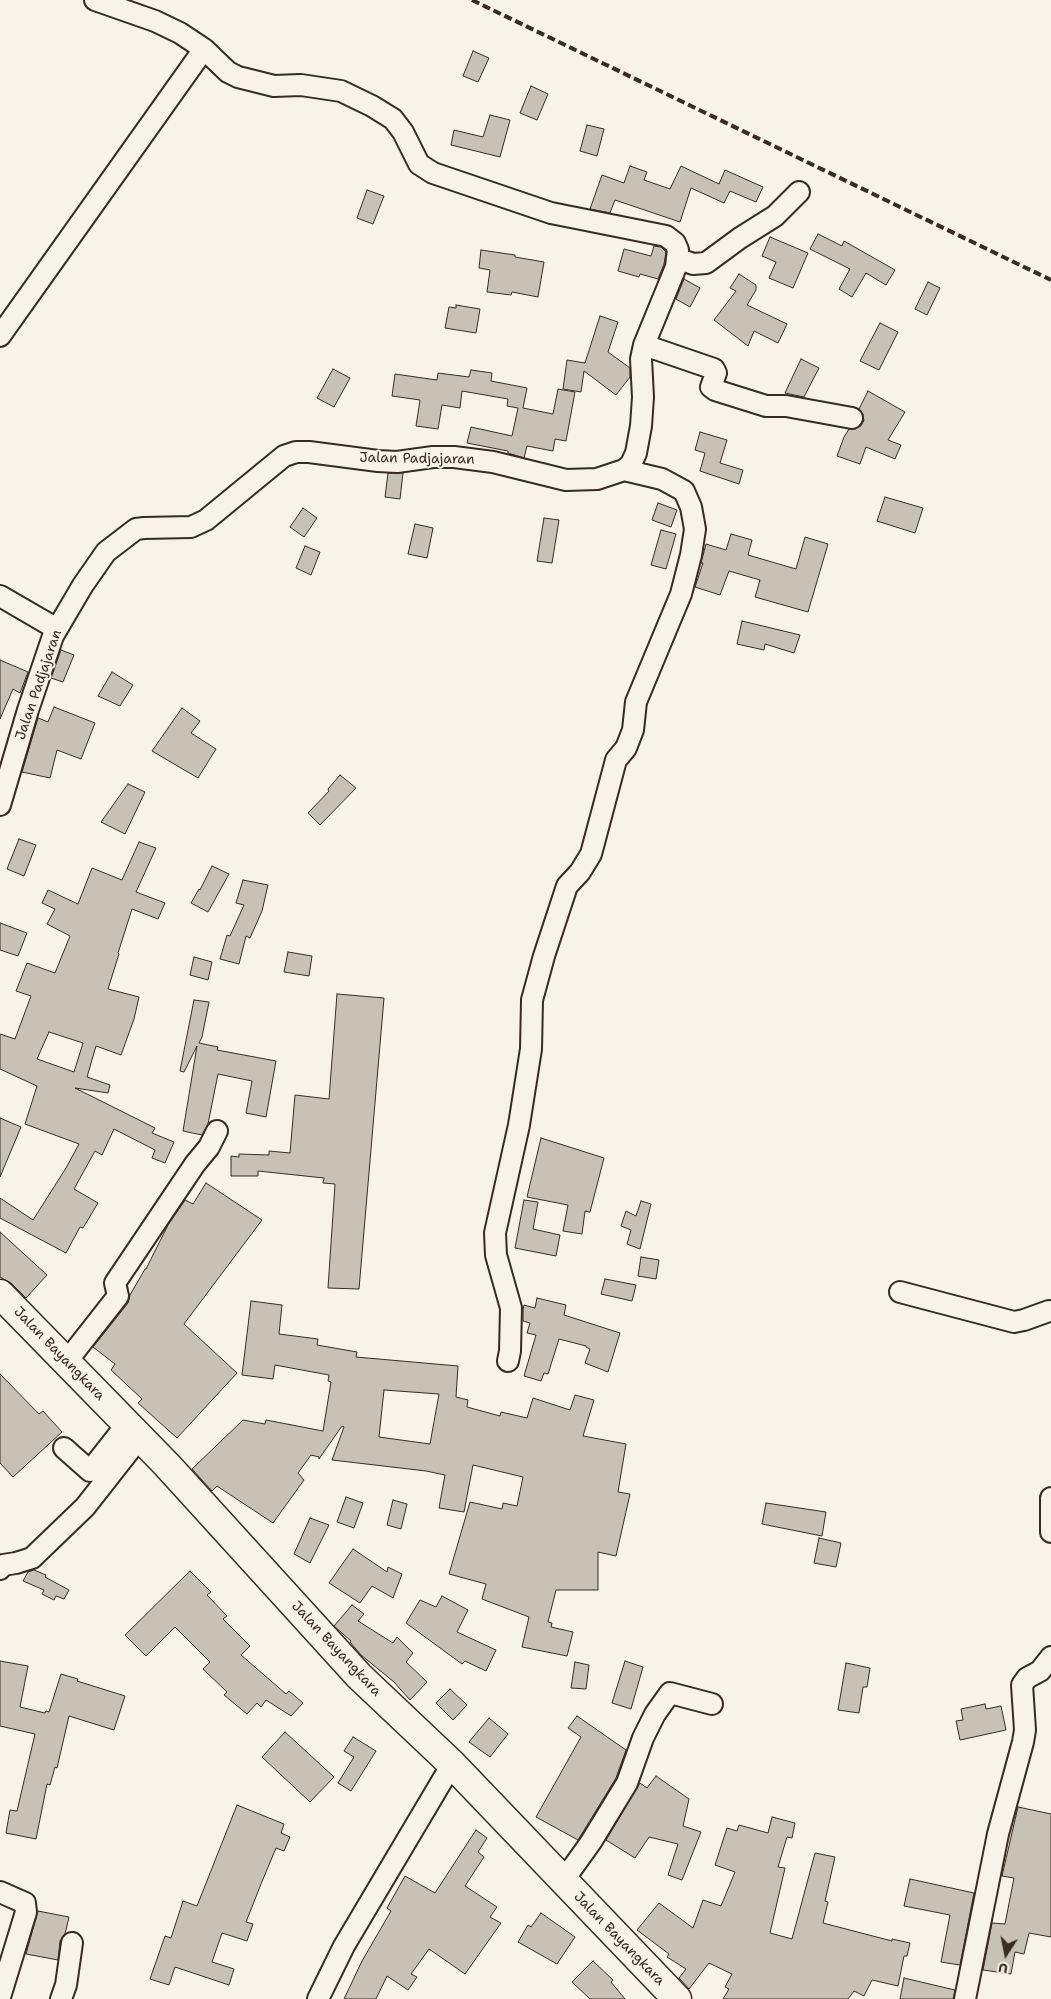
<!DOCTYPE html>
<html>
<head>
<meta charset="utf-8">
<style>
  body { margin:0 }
  #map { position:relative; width:1051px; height:1999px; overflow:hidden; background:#f7f3e8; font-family:"Shantell Sans",sans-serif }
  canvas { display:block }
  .north { position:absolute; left:981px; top:1929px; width:50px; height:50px; -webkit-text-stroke:4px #f7f3e8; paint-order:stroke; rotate:191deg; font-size:14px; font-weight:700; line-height:20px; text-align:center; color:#3b2a1e }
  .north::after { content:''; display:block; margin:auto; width:18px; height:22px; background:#3b2a1e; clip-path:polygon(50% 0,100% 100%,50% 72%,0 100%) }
</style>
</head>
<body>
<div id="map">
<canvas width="1051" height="1999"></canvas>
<div class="north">U</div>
</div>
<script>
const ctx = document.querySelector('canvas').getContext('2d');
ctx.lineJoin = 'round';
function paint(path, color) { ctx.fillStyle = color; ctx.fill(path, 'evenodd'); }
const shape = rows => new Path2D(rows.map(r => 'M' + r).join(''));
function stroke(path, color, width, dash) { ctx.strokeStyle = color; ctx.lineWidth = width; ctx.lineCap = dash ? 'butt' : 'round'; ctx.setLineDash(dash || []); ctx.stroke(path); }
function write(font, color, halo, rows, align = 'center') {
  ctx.font = font + ' "Shantell Sans",sans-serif'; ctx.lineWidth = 4; ctx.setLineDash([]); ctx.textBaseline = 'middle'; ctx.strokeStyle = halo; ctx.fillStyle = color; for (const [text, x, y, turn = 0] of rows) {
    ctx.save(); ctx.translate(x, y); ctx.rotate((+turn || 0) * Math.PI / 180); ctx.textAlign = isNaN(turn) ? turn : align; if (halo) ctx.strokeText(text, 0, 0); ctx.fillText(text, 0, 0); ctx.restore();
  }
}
const building = shape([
  [473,51,489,58,478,82,463,76,473,51],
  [531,86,548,94,537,120,520,113,531,86],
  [490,115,510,120,500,157,451,145,454,130,483,137,490,115],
  [587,125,604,129,597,156,580,151,587,125],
  [630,166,647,172,644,180,670,189,681,166,719,184,725,170,763,187,756,202,730,191,724,203,691,188,680,222,615,200,610,213,590,209,602,175,624,183,630,166],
  [367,190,384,196,373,224,357,218,367,190],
  [818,234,842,246,844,241,895,270,886,285,866,273,852,297,839,289,850,269,810,249,818,234],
  [770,237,808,253,793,288,769,278,776,262,762,256,770,237],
  [654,246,661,247,666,252,664,264,658,279,640,274,639,277,618,271,624,249,651,256,654,246],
  [481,250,515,255,515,257,544,262,538,297,512,292,511,295,487,292,490,270,479,268,481,250],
  [739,274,756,285,756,290,747,305,787,324,778,343,754,331,748,346,714,320,736,291,730,288,739,274],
  [684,279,700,288,690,307,676,299,684,279],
  [928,282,940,288,927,315,915,309,928,282],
  [456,305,480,309,476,333,445,328,449,307,456,308,456,305],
  [600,316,618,322,608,352,630,368,630,377,616,395,584,371,581,392,563,389,567,360,585,363,600,316],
  [880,323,898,332,879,370,860,361,880,323],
  [801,359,819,368,804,397,785,393,801,359],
  [333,369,350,378,334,407,317,398,333,369],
  [471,370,492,373,491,381,527,388,523,408,553,414,558,389,575,392,566,441,555,439,553,451,527,446,524,458,508,453,508,451,467,443,471,427,512,436,518,408,507,406,508,399,462,391,460,408,442,405,438,429,416,426,420,400,392,396,395,374,437,380,438,373,469,377,471,370],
  [868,391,905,412,888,440,901,445,895,459,866,447,860,464,837,456,844,437,849,429,856,429,864,421,863,414,859,409,868,391],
  [700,432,727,440,720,463,743,470,739,484,700,471,705,453,695,450,700,432],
  [388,473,403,473,400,499,385,497,388,473],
  [885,497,923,508,915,533,877,521,885,497],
  [658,503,677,510,671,527,652,520,658,503],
  [303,508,317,518,304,537,290,527,303,508],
  [544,518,559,520,552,563,537,561,544,518],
  [415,524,433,528,427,558,408,554,415,524],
  [661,530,676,534,666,569,651,565,661,530],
  [731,534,752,540,748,555,796,569,805,537,828,544,808,612,755,597,760,580,729,571,720,595,695,587,703,563,701,563,706,544,726,550,731,534],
  [305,546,320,552,311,575,296,568,305,546],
  [742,621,800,635,794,653,765,644,764,650,737,644,742,621],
  [61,650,74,655,63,682,51,678,61,650],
  [0,660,28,672,20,693,13,689,0,719,0,660],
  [112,672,133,685,120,706,98,696,112,672],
  [54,707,95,723,81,759,57,750,50,778,22,772,38,718,48,722,54,707],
  [182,708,200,721,191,733,216,749,198,778,152,751,182,708],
  [340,775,356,788,320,825,308,813,329,791,328,789,340,775],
  [128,784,145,792,125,834,101,822,128,784],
  [19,839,36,845,24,876,7,869,19,839],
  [139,842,156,848,136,892,165,903,158,919,132,909,118,953,119,954,108,989,139,997,134,1019,121,1055,96,1046,87,1077,110,1085,108,1093,75,1088,155,1128,152,1133,174,1142,165,1163,152,1158,155,1150,114,1129,102,1155,95,1151,74,1189,98,1203,83,1228,80,1227,66,1253,0,1218,0,1198,33,1220,66,1168,79,1144,25,1124,37,1086,0,1069,0,1034,15,1039,31,996,16,991,27,963,55,973,70,936,47,924,55,909,42,903,48,890,78,904,92,868,122,880,139,842],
  [49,1032,83,1043,74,1072,37,1059,49,1032],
  [212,866,229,874,208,912,191,903,199,889,200,890,212,866],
  [243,880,268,885,262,911,250,938,246,936,239,964,220,959,227,935,230,936,244,905,236,903,243,880],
  [0,923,27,933,18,956,0,950,0,923],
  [288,952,312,956,309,976,284,972,288,952],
  [194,957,212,962,208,980,190,975,194,957],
  [337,994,384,998,359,1289,328,1288,335,1184,323,1183,324,1178,258,1171,258,1176,231,1176,231,1156,239,1157,239,1154,269,1155,269,1151,290,1153,295,1095,329,1099,337,994],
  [194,1000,209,1002,202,1037,199,1043,218,1047,217,1050,276,1061,266,1117,246,1113,252,1081,218,1074,208,1124,202,1135,183,1131,197,1046,184,1072,180,1071,194,1000],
  [0,1118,21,1127,0,1177,0,1118],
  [541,1138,604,1158,590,1212,585,1211,582,1234,563,1231,568,1205,527,1197,541,1138],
  [206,1183,262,1220,184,1324,237,1373,177,1438,138,1403,142,1399,111,1370,115,1364,93,1347,128,1303,130,1295,145,1269,146,1269,168,1225,185,1200,193,1204,206,1183],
  [524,1200,538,1202,533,1229,560,1235,556,1256,515,1248,524,1200],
  [641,1201,651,1204,640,1249,627,1244,631,1230,621,1226,626,1211,636,1216,641,1201],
  [0,1232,47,1275,26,1298,11,1283,0,1277,0,1232],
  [641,1257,659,1260,656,1279,638,1276,641,1257],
  [605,1279,636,1285,632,1301,601,1294,605,1279],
  [537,1298,566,1305,564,1315,620,1333,608,1372,585,1363,590,1349,586,1347,586,1346,559,1339,548,1374,544,1373,541,1381,524,1376,536,1335,527,1333,530,1323,523,1321,523,1310,524,1305,535,1308,537,1298],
  [251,1301,282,1305,279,1334,318,1339,317,1345,357,1352,356,1357,458,1366,456,1397,468,1400,467,1407,500,1416,501,1412,527,1418,533,1398,570,1410,575,1395,594,1400,583,1436,626,1444,618,1492,630,1494,616,1556,598,1552,598,1590,556,1590,548,1622,552,1623,551,1627,573,1632,567,1656,522,1647,529,1617,482,1599,486,1584,449,1574,470,1502,502,1509,503,1503,517,1506,523,1477,473,1465,464,1512,439,1508,445,1475,426,1471,332,1460,344,1427,342,1426,319,1459,319,1457,311,1455,298,1473,304,1480,273,1523,217,1486,212,1491,192,1469,243,1420,265,1424,266,1420,323,1431,331,1382,328,1381,329,1375,275,1365,273,1379,242,1375,251,1301],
  [384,1390,439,1394,430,1444,379,1437,384,1390],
  [0,1374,39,1414,43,1411,62,1432,13,1477,0,1463,0,1374],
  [346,1497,363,1503,354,1528,337,1522,346,1497],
  [393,1500,407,1504,401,1529,387,1525,393,1500],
  [766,1503,826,1512,822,1536,762,1524,766,1503],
  [310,1518,329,1525,310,1563,294,1554,310,1518],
  [819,1538,841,1543,836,1567,814,1563,819,1538],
  [353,1549,387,1572,388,1567,402,1574,393,1598,372,1586,360,1603,329,1583,353,1549],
  [34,1570,46,1575,45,1577,69,1590,64,1599,56,1596,54,1600,42,1594,44,1590,23,1581,28,1572,34,1570],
  [190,1571,211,1592,207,1595,227,1616,223,1619,250,1646,241,1655,286,1694,289,1691,303,1703,291,1716,266,1700,261,1707,257,1703,247,1714,224,1695,227,1692,203,1669,210,1662,175,1627,146,1656,125,1635,190,1571],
  [442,1596,468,1610,457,1632,496,1650,486,1671,465,1661,462,1664,406,1623,420,1600,436,1607,442,1596],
  [352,1605,364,1614,358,1621,393,1643,397,1637,413,1653,406,1662,427,1682,410,1700,394,1682,361,1655,350,1642,351,1641,334,1626,352,1605],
  [0,1661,28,1666,20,1707,45,1713,46,1711,49,1712,61,1674,78,1679,77,1681,125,1696,114,1730,69,1716,57,1768,55,1767,50,1785,47,1784,36,1839,6,1833,10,1810,17,1811,35,1734,0,1726,0,1661],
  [625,1661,643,1667,631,1709,612,1703,625,1661],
  [575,1662,589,1665,586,1689,571,1688,575,1662],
  [846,1663,870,1668,867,1687,863,1687,859,1713,838,1710,846,1663],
  [450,1689,467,1705,453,1720,436,1703,450,1689],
  [985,1704,986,1709,1001,1706,1006,1730,960,1740,956,1721,963,1720,961,1709,985,1704],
  [577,1716,626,1750,616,1778,578,1840,536,1817,581,1737,568,1728,577,1716],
  [489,1718,508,1734,490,1757,469,1742,489,1718],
  [285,1732,334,1777,310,1802,262,1757,285,1732],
  [353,1737,376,1751,351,1791,338,1783,354,1757,344,1751,353,1737],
  [656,1776,689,1799,683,1826,701,1832,682,1880,668,1875,678,1844,649,1837,635,1858,606,1840,640,1783,647,1788,656,1776],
  [237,1805,284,1824,281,1833,290,1837,284,1851,276,1848,261,1884,246,1922,253,1924,247,1941,222,1933,212,1962,234,1969,229,1985,175,1967,169,1985,150,1979,165,1936,171,1938,183,1901,197,1906,237,1805],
  [1018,1807,1051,1814,1051,1937,1029,1933,1024,1954,1015,1952,1011,1974,983,1970,992,1923,1005,1924,1014,1878,1002,1876,1018,1807],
  [772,1817,795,1823,792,1838,787,1837,778,1867,785,1868,770,1933,792,1939,815,1853,835,1857,825,1901,828,1902,823,1923,892,1941,892,1939,910,1943,907,1956,904,1956,898,1986,872,1980,864,1996,854,1991,848,1999,723,1999,729,1989,725,1987,732,1974,709,1963,689,1989,679,1978,686,1969,667,1957,669,1954,637,1930,659,1903,693,1928,703,1900,721,1906,735,1872,715,1865,727,1828,737,1831,739,1825,768,1833,772,1817],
  [476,1830,487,1838,478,1852,484,1857,465,1886,497,1907,490,1917,501,1923,465,1974,429,1949,411,1974,417,1977,408,1990,387,1976,376,1999,344,1999,362,1961,391,1911,387,1908,405,1876,435,1893,476,1830],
  [910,1879,974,1893,960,1965,941,1962,950,1915,904,1906,910,1879],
  [38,1911,69,1917,65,1934,60,1941,58,1960,26,1954,38,1911],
  [541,1913,575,1937,557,1964,518,1942,528,1925,531,1927,541,1913],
  [593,1961,613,1980,611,1982,625,1999,590,1999,572,1982,593,1961],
  [904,1978,955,1990,953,1999,900,1999,904,1978]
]);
const minor = shape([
  [677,258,693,264,706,263,740,238,775,216,799,192],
  [0,336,204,49],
  [644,345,714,369,716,373,711,387,715,390,766,406,786,406,852,418],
  [0,596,57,629],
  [0,805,28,710,53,636,83,585,106,552,136,529,144,528,191,527,206,520,284,456,296,452,309,452,378,461,397,462,433,457,454,457,493,462,566,480,597,479,624,470,631,464,636,453,641,426,643,397,641,359,644,345,676,267,677,258,678,250,675,243,666,236,551,213,433,173,419,164,403,132,393,119,372,106,341,91,301,85,274,86,238,77,228,72,204,49,180,33,155,21,95,0],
  [900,1292,1014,1322,1024,1320,1049,1311],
  [67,1361,118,1296,115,1283,195,1164,209,1147,217,1131],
  [508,1361,510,1351,511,1308,496,1255,495,1233,519,1125,531,1049,532,1000,544,956,567,886,580,872,591,854,616,760,626,748,633,730,636,702,681,594,691,555,695,529,691,507,684,491,662,479,624,470],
  [64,1448,90,1471,127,1424],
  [1051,1498,1051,1532],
  [0,1569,3,1565,16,1563,32,1558,85,1507,140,1437],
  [563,1881,591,1842,627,1783,643,1738,655,1714,670,1693,712,1704],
  [0,1892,25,1903,26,1912,0,1997],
  [61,1999,66,1985,72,1943],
  [318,1999,344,1946,452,1764],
  [965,1999,998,1834,1023,1742,1025,1730,1022,1685,1027,1678,1040,1671,1051,1657]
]);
const highway = shape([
  [0,1294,167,1465,359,1676,452,1764,677,1999]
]);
const rail = shape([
  [472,0,1051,280]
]);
const streetNames = [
  ["Jalan Padjajaran",417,459,1],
  ["Jalan Padjajaran",39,685,-71],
  ["Jalan Bayangkara",59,1354,46],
  ["Jalan Bayangkara",336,1649,47],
  ["Jalan Bayangkara",619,1939,46]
];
paint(building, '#c8c1b6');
stroke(building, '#3b2a1e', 1);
stroke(minor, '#3b2a1e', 24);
stroke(highway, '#3b2a1e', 31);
stroke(minor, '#f7f3e8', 20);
stroke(highway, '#f7f3e8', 28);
stroke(rail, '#3b2a1e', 4, [8, 4]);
write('14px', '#3b2a1e', '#f7f3e8', streetNames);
</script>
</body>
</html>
